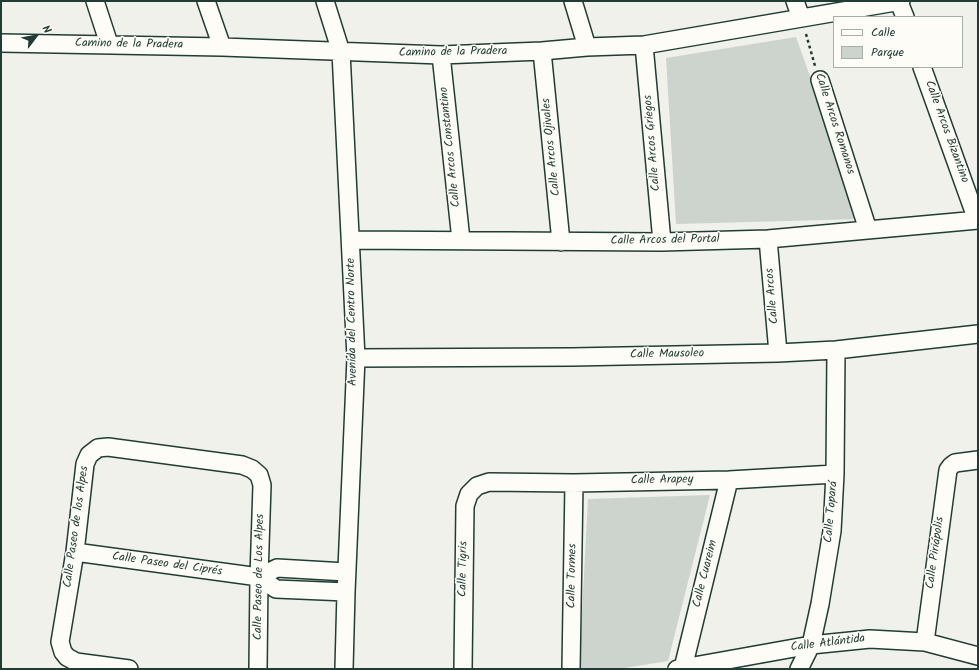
<!DOCTYPE html>
<html>
<head>
<meta charset="utf-8">
<style>
  body { margin:0 }
  #map { position:relative; width:979px; height:670px; overflow:hidden; background:#f0f1eb; font-family:Kalam,sans-serif }
  canvas { display:block }
  .frame { position:absolute; inset:0; border:2px solid #1f3d34; pointer-events:none }
  .legend { position:absolute; left:833px; top:16px; width:130px; height:52px; box-sizing:border-box; background:#fdfcf7; border:1px solid #a4b0a9; margin:0; padding:5px 7px; list-style:none; font-size:12px; color:#1f3d34 }
  .legend li { display:flex; align-items:center; gap:8px; height:20px }
  .legend b { width:20px; border:1px solid #a4b0a9 }
  .north { position:absolute; left:16px; top:16px; width:40px; height:40px; -webkit-text-stroke:3px #fdfcf7; paint-order:stroke; rotate:58deg; font-size:11px; font-weight:700; line-height:16px; text-align:center; color:#1f3d34 }
  .north::after { content:''; display:block; margin:auto; width:14px; height:18px; background:#1f3d34; clip-path:polygon(50% 0,100% 100%,50% 72%,0 100%) }
</style>
</head>
<body>
<div id="map">
<canvas width="979" height="670"></canvas>
<div class="frame"></div>
<ul class="legend">
<li><b style="height:5px;background:#fdfcf7"></b>Calle</li>
<li><b style="height:11px;background:#cdd3cd"></b>Parque</li>
</ul>
<div class="north">N</div>
</div>
<script>
const ctx = document.querySelector('canvas').getContext('2d');
ctx.lineJoin = 'round';
function paint(path, color) { ctx.fillStyle = color; ctx.fill(path, 'evenodd'); }
const shape = rows => new Path2D(rows.map(r => 'M' + r).join(''));
function stroke(path, color, width, dash) { ctx.strokeStyle = color; ctx.lineWidth = width; ctx.lineCap = dash ? 'butt' : 'round'; ctx.setLineDash(dash || []); ctx.stroke(path); }
function write(font, color, halo, rows, align = 'center') {
  ctx.font = font + ' Kalam,sans-serif'; ctx.lineWidth = 3; ctx.setLineDash([]); ctx.textBaseline = 'middle'; ctx.strokeStyle = halo; ctx.fillStyle = color; for (const [text, x, y, turn = 0] of rows) {
    ctx.save(); ctx.translate(x, y); ctx.rotate((+turn || 0) * Math.PI / 180); ctx.textAlign = isNaN(turn) ? turn : align; if (halo) ctx.strokeText(text, 0, 0); ctx.fillText(text, 0, 0); ctx.restore();
  }
}
const green = shape([
  [796,37,861,219,676,224,666,58],
  [710,495,668,661,618,669,579,669,588,499]
]);
const path = shape([
  [806,34,815,66]
]);
const minor = shape([
  [95,1,109,44],
  [206,1,222,47],
  [325,1,341,52,356,358,346,592,344,669],
  [573,1,587,47],
  [795,1,801,18],
  [899,2,905,17],
  [1,43,222,47,441,55,542,51,587,47,644,45,901,1],
  [644,45,662,242],
  [542,51,561,242],
  [441,55,461,240],
  [922,67,977,220],
  [820,80,868,230],
  [768,239,778,353],
  [351,240,662,242,768,239,978,220],
  [356,358,572,357,778,353,836,350,978,334],
  [75,552,259,577,276,589,346,592],
  [259,577,277,568,346,572],
  [925,642,948,470,951,466,955,463,978,460],
  [683,668,729,480],
  [129,669,76,662,67,657,63,652,60,642,75,552,85,464,89,455,98,448,108,447,242,465,252,469,259,475,262,485,259,577,258,669],
  [463,669,465,506,469,494,477,486,489,482,574,483,729,480,835,474],
  [571,669,574,483],
  [677,669,811,645,870,639,925,642,978,656],
  [799,669,811,645,820,604,832,531,835,474,836,350]
]);
const streetNames = [
  ["Camino de la Pradera",129,45,1],
  ["Camino de la Pradera",453,53,-1],
  ["Calle Arcos Romanos",834,124,72],
  ["Calle Arcos Bizantino",946,132,70],
  ["Calle Arcos Griegos",653,143,-95],
  ["Calle Arcos Constantino",451,147,-96],
  ["Calle Arcos Ojivales",552,147,-96],
  ["Calle Arcos del Portal",665,241,-1],
  ["Calle Arcos",773,296,-95],
  ["Avenida del Centro Norte",353,322,-91],
  ["Calle Mausoleo",667,355,-1],
  ["Calle Arapey",662,481,-1],
  ["Calle Topará",832,512,-85],
  ["Calle Paseo de los Alpes",77,527,-82],
  ["Calle Piriápolis",936,553,-82],
  ["Calle Paseo del Ciprés",167,565,8],
  ["Calle Tigris",464,569,-89],
  ["Calle Cuareim",706,574,-76],
  ["Calle Tormes",573,576,-89],
  ["Calle Paseo de Los Alpes",260,577,-89],
  ["Calle Atlántida",828,644,-7]
];
paint(green, '#cdd3cd');
stroke(minor, '#1f3d34', 20);
stroke(path, '#1f3d34', 2.5, [3, 3]);
stroke(minor, '#fdfcf7', 17);
write('12px', '#1f3d34', '#fdfcf7', streetNames);
</script>
</body>
</html>
